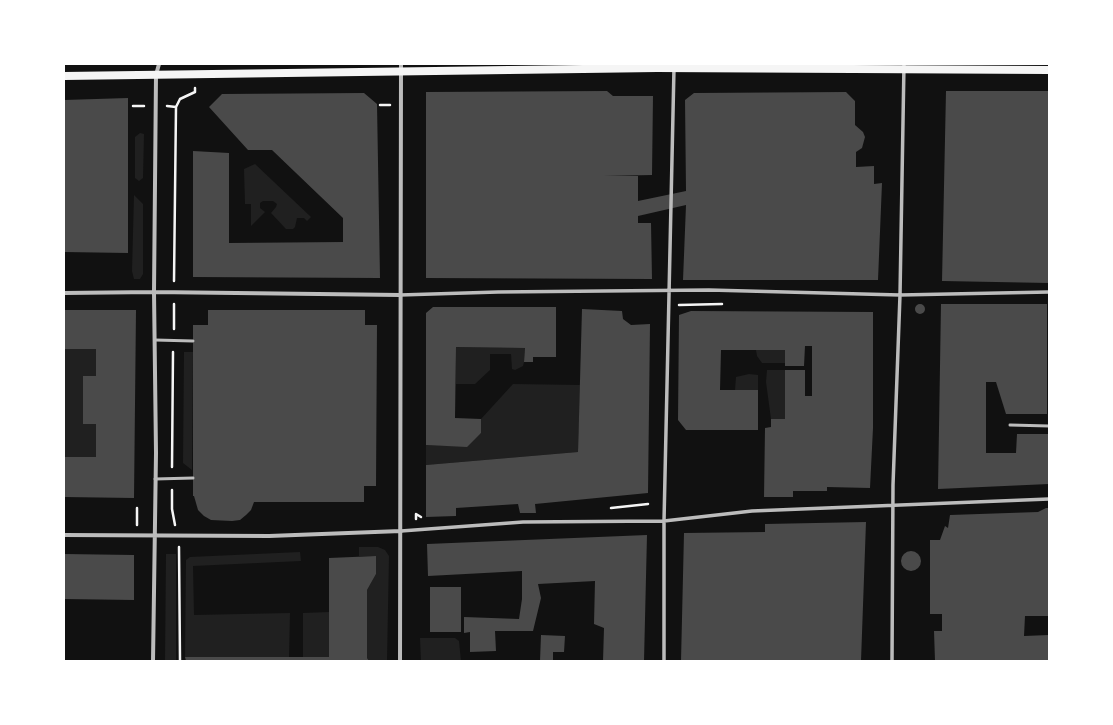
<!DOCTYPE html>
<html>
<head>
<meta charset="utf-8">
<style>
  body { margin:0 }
  #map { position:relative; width:1113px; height:725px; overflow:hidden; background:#111; font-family:"Roboto Serif",serif }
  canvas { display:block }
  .frame { position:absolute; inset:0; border:65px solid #fff; pointer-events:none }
</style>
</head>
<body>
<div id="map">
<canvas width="1113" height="725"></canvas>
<div class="frame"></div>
</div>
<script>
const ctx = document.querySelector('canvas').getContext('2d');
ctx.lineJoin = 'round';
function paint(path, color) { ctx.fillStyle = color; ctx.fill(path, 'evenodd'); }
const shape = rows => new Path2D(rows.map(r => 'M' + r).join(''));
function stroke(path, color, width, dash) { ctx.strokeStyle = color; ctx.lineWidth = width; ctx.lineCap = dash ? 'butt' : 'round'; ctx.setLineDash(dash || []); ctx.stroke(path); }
const green = shape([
  [140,133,144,134,143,178,139,181,135,178,135,137],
  [255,164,311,217,307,221,304,218,297,218,295,227,293,229,286,229,271,213,276,207,277,204,273,201,263,201,260,203,260,208,265,212,251,226,251,204,245,204,244,169],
  [134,195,143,204,143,274,140,279,134,279,132,271],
  [456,347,525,348,524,362,523,366,515,370,512,369,511,354,490,354,490,370,475,384,456,384],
  [64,349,96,349,96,376,83,424,96,424,96,457,64,457],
  [756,350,785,350,785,363,762,363,757,356],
  [184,352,193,352,192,470,183,463],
  [767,370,785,370,785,419,771,419,766,382],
  [749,374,758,375,758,390,735,390,736,377],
  [513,384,580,385,578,452,426,465,426,445,467,446,481,433,481,419],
  [359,547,378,547,385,550,389,556,387,661,369,661,367,658,367,590,376,574,375,556,359,556],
  [300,552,301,561,193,566,194,615,290,613,289,657,185,657,186,560,190,557],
  [166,554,176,554,176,661,165,661],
  [329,612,329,657,303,657,303,613],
  [420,638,455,638,459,641,461,661,421,661]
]);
const building = shape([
  [607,91,613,96,653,96,652,175,604,176,638,176,638,201,686,191,685,100,694,93,846,92,855,101,855,125,863,132,865,137,862,148,856,152,856,167,874,166,874,184,882,183,878,280,683,280,686,205,638,216,638,223,651,223,652,279,426,278,426,92],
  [946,91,1049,91,1049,283,942,281],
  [364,93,377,104,380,278,193,277,193,151,229,153,229,243,343,242,343,218,272,150,248,150,209,107,222,94],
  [128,98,128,253,64,252,64,100],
  [941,304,1047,304,1047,414,1006,414,996,382,986,382,986,453,1016,453,1017,434,1049,434,1049,484,938,489],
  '915 309a5 5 0 1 1 10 0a5 5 0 1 1-10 0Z',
  [433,307,556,307,556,357,533,357,533,362,524,362,525,348,456,347,455,418,481,419,481,433,467,447,426,445,426,313],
  [582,309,622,311,623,319,631,325,650,324,648,493,535,504,536,513,520,513,518,504,456,508,456,516,426,517,426,465,578,452],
  [64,310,136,310,134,498,64,497,64,457,96,457,96,424,83,424,83,376,96,376,96,349,64,349],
  [208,310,365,310,365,325,377,325,376,486,364,486,364,502,254,502,251,510,246,515,240,520,232,521,211,520,204,516,198,510,194,496,193,496,193,325,208,325],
  [691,311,873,312,873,428,870,488,827,487,827,491,793,491,793,497,764,497,765,428,771,427,771,419,785,419,785,370,805,370,805,396,812,396,812,346,805,346,804,366,785,366,785,350,721,350,720,390,758,390,758,430,686,430,678,420,679,315],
  [1046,508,1049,508,1049,616,1025,616,1024,636,1049,635,1049,661,935,661,934,631,942,631,942,614,930,614,930,540,940,540,945,526,948,528,950,515,1038,512],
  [866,522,861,661,681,661,684,533,765,532,765,524],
  [647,535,644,661,603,661,604,628,594,624,595,581,538,584,541,598,533,631,495,631,496,651,470,652,470,632,464,633,464,617,519,619,522,599,522,571,428,576,427,544],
  '901 561a10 10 0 1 1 20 0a10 10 0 1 1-20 0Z',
  [64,554,134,555,134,600,64,599],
  [376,556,376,574,367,590,367,658,369,661,186,661,185,657,329,657,329,558],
  [430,587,461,587,461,632,430,632],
  [541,635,565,636,564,652,553,652,553,661,540,661]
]);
const path = shape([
  [380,105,390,105],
  [133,106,144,106],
  [167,106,176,107],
  [174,281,176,107,180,99,195,92,195,88],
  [679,305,722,304],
  [174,329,174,304],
  [172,467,173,352],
  [172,490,172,509,175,525],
  [611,508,648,504],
  [416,519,416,514,421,517],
  [137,525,137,508],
  [179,547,180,661]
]);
const service = shape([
  [155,340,193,341],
  [1010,425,1049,426],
  [155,479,193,478]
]);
const pedestrian = shape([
  [400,295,498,292,709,290,900,295,1049,292],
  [401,531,523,522,664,521,752,511,1049,499],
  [664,661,664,521,674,68],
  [892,661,893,485,900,295,904,64]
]);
const minor = shape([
  [64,293,154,292,400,295],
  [64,535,269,536,401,531],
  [153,661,156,453,154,292,156,75,159,64],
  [400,661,401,64]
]);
const secondary = shape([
  [64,76,657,68,1049,70]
]);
paint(green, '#202020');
paint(building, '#4a4a4a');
stroke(path, '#f5f5f5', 2.5);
stroke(service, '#bcbcbc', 3);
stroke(pedestrian, '#bcbcbc', 3.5);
stroke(minor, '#bcbcbc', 4);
stroke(secondary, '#f5f5f5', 8);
</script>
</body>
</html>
